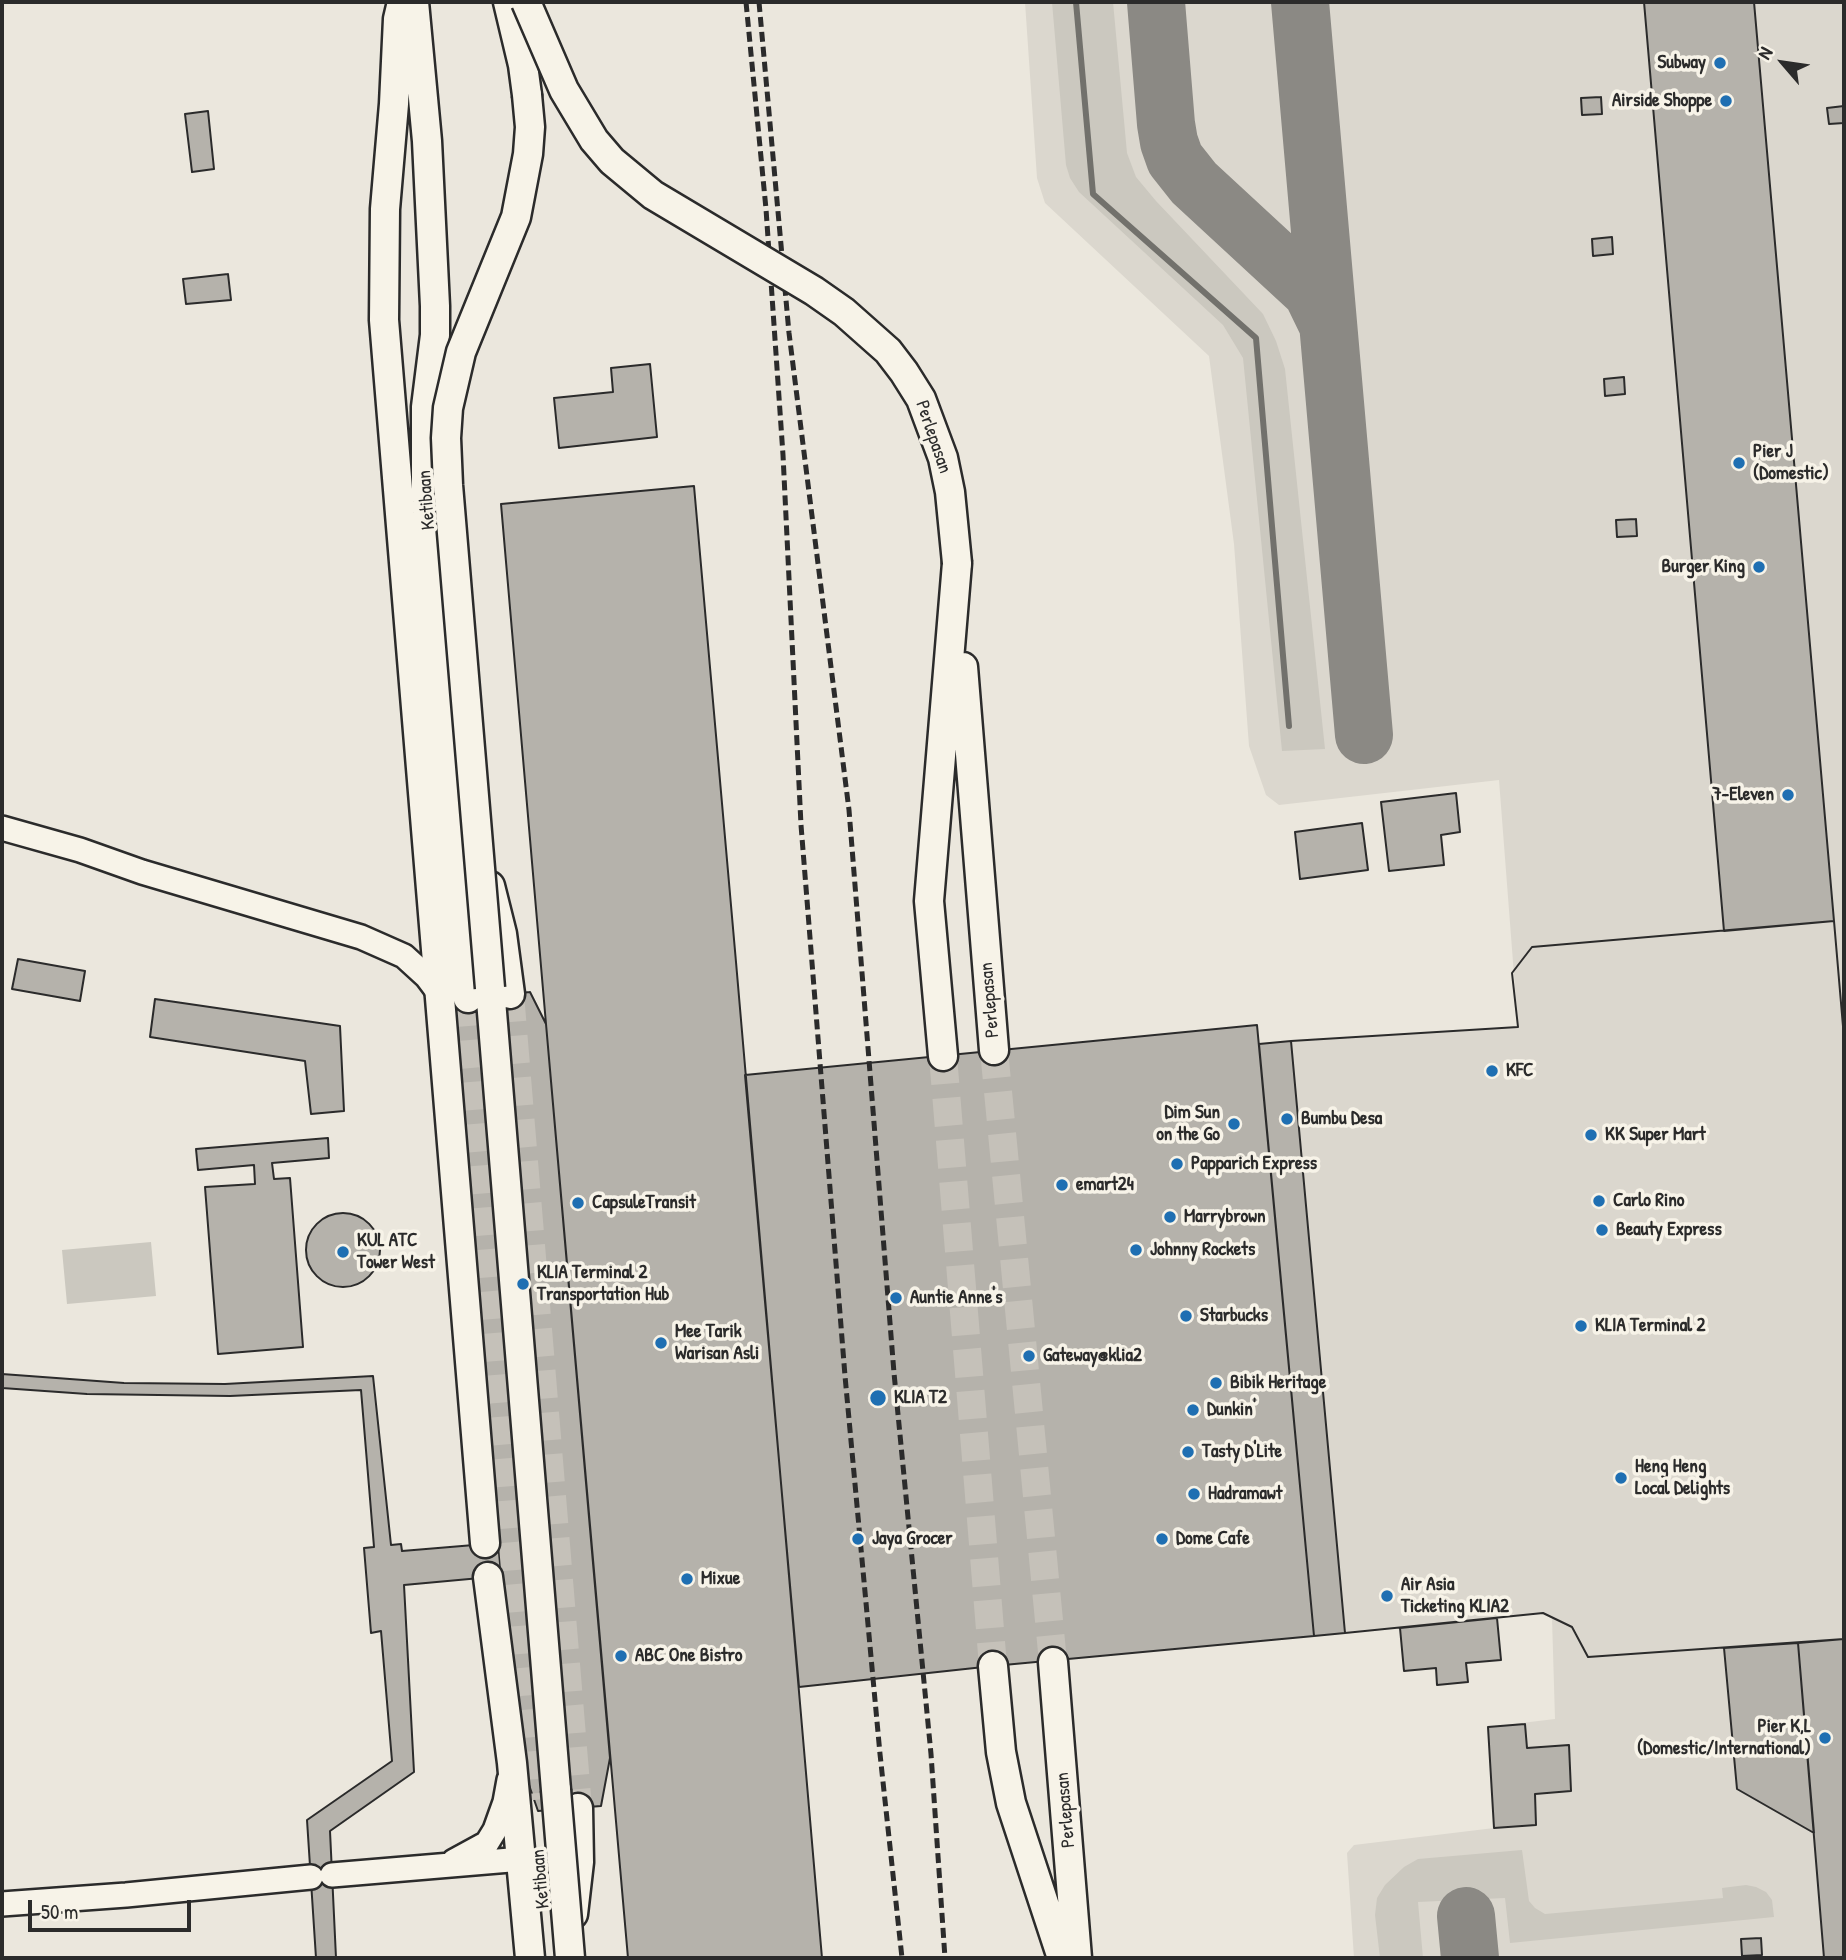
<!DOCTYPE html>
<html>
<head>
<meta charset="utf-8">
<style>
  body { margin:0 }
  #map { position:relative; width:1846px; height:1960px; overflow:hidden; background:#ebe7dd; font-family:"Patrick Hand",sans-serif }
  canvas { display:block }
  .frame { position:absolute; inset:0; border:4px solid #2b2b2b; pointer-events:none }
  .north { position:absolute; left:1748px; top:28px; width:70px; height:70px; -webkit-text-stroke:5px #f7f3e8; paint-order:stroke; rotate:299deg; font-size:19px; font-weight:700; line-height:28px; text-align:center; color:#2b2b2b }
  .north::after { content:''; display:block; margin:auto; width:24px; height:32px; background:#2b2b2b; clip-path:polygon(50% 0,100% 100%,50% 72%,0 100%) }
  .scale { position:absolute; left:28px; top:1900px; width:163px; height:32px; box-sizing:border-box; border:4px solid #2b2b2b; border-top:0; padding-left:9px; font-size:21px; line-height:24px; white-space:nowrap; color:#2b2b2b; -webkit-text-stroke:5px #f7f3e8; paint-order:stroke }
</style>
</head>
<body>
<div id="map">
<canvas width="1846" height="1960"></canvas>
<div class="frame"></div>
<div class="north">N</div>
<div class="scale">50 m</div>
</div>
<script>
const ctx = document.querySelector('canvas').getContext('2d');
ctx.lineJoin = 'round';
function paint(path, color) { ctx.fillStyle = color; ctx.fill(path, 'evenodd'); }
const shape = rows => new Path2D(rows.map(r => 'M' + r).join(''));
function stroke(path, color, width, dash) { ctx.strokeStyle = color; ctx.lineWidth = width; ctx.lineCap = dash ? 'butt' : 'round'; ctx.setLineDash(dash || []); ctx.stroke(path); }
function write(font, color, halo, rows, align = 'center') {
  ctx.font = font + ' "Patrick Hand",sans-serif'; ctx.lineWidth = 7; ctx.setLineDash([]); ctx.textBaseline = 'middle'; ctx.strokeStyle = halo; ctx.fillStyle = color; for (const [text, x, y, turn = 0] of rows) {
    ctx.save(); ctx.translate(x, y); ctx.rotate((+turn || 0) * Math.PI / 180); ctx.textAlign = isNaN(turn) ? turn : align; if (halo) ctx.strokeText(text, 0, 0); ctx.fillText(text, 0, 0); ctx.restore();
  }
}
const built = shape([
  [1025,2,1844,2,1844,1958,1354,1958,1347,1853,1354,1845,1494,1828,1488,1727,1555,1719,1552,1618,1543,1613,1345,1633,1291,1041,1518,1027,1499,780,1279,805,1266,795,1249,746,1234,544,1209,356,1045,203,1037,178]
]);
const green = shape([
  [1052,2,1113,2,1127,153,1136,177,1156,201,1263,314,1276,341,1285,369,1325,749,1282,751,1243,358,1223,325,1079,192,1070,178,1066,165],
  [151,1242,156,1296,67,1304,62,1250],
  [1522,1850,1529,1901,1535,1908,1545,1914,1723,1898,1722,1888,1746,1885,1756,1887,1766,1892,1772,1900,1774,1917,1510,1943,1505,1898,1418,1902,1423,1958,1380,1958,1375,1915,1377,1898,1385,1885,1404,1867,1418,1859]
]);
const stream = shape([
  [1076,2,1093,194,1256,338,1289,726]
]);
const taxiway = shape([
  [1156,2,1166,124,1169,142,1175,159,1194,183,1312,292,1328,325],
  [1300,2,1364,735],
  [1466,1916,1470,1958]
]);
const building = shape([
  [1644,2,1754,2,1834,921,1724,931,1644,2],
  [1601,97,1602,114,1582,115,1581,98,1601,97],
  [1844,106,1844,123,1829,124,1827,108,1844,106],
  [208,111,214,169,192,172,185,114,208,111],
  [1612,237,1613,254,1593,256,1592,239,1612,237],
  [228,274,231,300,186,304,183,279,228,274],
  [650,364,657,437,559,448,554,398,613,392,611,368,650,364],
  [1624,377,1625,394,1605,396,1604,379,1624,377],
  [694,486,736,962,822,1958,628,1958,546,1024,501,504,694,486],
  [1636,519,1637,536,1617,537,1616,520,1636,519],
  [1456,793,1460,832,1441,835,1444,865,1389,871,1381,802,1456,793],
  [1362,823,1368,870,1300,879,1295,832,1362,823],
  [1834,921,1844,1038,1844,1639,1588,1657,1572,1627,1543,1613,1345,1633,1291,1041,1518,1027,1512,973,1532,947,1834,921],
  [1834,921,1844,1038,1844,1639,1588,1657,1572,1627,1543,1613,1345,1633,1291,1041,1518,1027,1512,973,1532,947,1834,921],
  [18,959,85,971,80,1001,12,989,18,959],
  [530,992,546,1024,610,1758,601,1806,538,1811,519,1756,498,1543,457,1021,468,998,530,992],
  [155,999,340,1026,344,1111,311,1114,305,1061,150,1037,155,999],
  [1257,1025,1314,1636,993,1666,799,1687,745,1075,1257,1025],
  [1291,1041,1345,1633,1314,1636,1259,1044,1291,1041],
  [328,1138,329,1158,272,1163,274,1179,290,1178,303,1347,218,1354,205,1187,255,1184,254,1165,198,1170,196,1149,328,1138],
  '306 1250a37 37 0 1 1 74 0a37 37 0 1 1-74 0Z',
  [2,1374,124,1383,225,1384,373,1376,391,1545,401,1544,402,1551,498,1543,502,1576,404,1585,414,1772,330,1831,336,1958,316,1958,307,1820,392,1761,381,1631,371,1633,364,1548,374,1547,361,1390,230,1396,87,1394,2,1388,2,1374],
  [1497,1618,1501,1660,1466,1663,1468,1682,1437,1685,1436,1668,1404,1671,1400,1628,1497,1618],
  [1844,1639,1844,1958,1824,1958,1798,1643,1844,1639],
  [1798,1643,1814,1833,1737,1789,1724,1648,1798,1643],
  [1525,1724,1527,1748,1569,1745,1571,1791,1535,1794,1536,1825,1494,1828,1488,1727,1525,1724],
  [1761,1938,1762,1955,1742,1956,1741,1939,1761,1938]
]);
const majorTunnel = shape([
  [510,994,578,1808],
  [468,998,534,1800],
  [994,1050,1053,1662],
  [943,1056,993,1666]
]);
const minor = shape([
  [2,828,80,850,142,872,361,937,404,956,427,977,439,993],
  [454,1861,487,1843,495,1830,505,1802,509,1780],
  [332,1875,522,1859],
  [2,1904,126,1895,311,1877]
]);
const major = shape([
  [402,2,398,19,394,104,385,209,384,320,485,1543],
  [414,2,427,141,435,306,435,335,426,407,426,488,468,998],
  [508,2,523,65,527,95],
  [963,667,994,1050],
  [490,886,502,934,510,994],
  [490,988,556,1790],
  [943,1056,929,901,957,563],
  [488,1577,512,1763,530,1958],
  [1053,1662,1077,1958],
  [993,1666,1001,1752,1011,1803,1062,1958],
  [573,1914,579,1862,578,1808]
]);
const rail = shape([
  [746,2,766,209,783,455,801,825,845,1376,880,1754,902,1958],
  [759,2,789,333,849,810,894,1373,931,1754,945,1958]
]);
const majorBridge = shape([
  [526,2,564,90,594,140,612,161,653,195,814,291,844,312,888,351,904,372,921,399,943,458,950,492,957,563],
  [490,988,448,485,446,438,448,408,461,352,516,217,528,154,530,127,527,95],
  [556,1790,570,1958]
]);
const markers = [
  [1720,63,7,"#1f6fb2"],
  [1726,101,7,"#1f6fb2"],
  [1739,463,7,"#1f6fb2"],
  [1759,567,7,"#1f6fb2"],
  [1788,795,7,"#1f6fb2"],
  [1492,1071,7,"#1f6fb2"],
  [1287,1119,7,"#1f6fb2"],
  [1234,1124,7,"#1f6fb2"],
  [1591,1135,7,"#1f6fb2"],
  [1177,1164,7,"#1f6fb2"],
  [1062,1185,7,"#1f6fb2"],
  [1599,1201,7,"#1f6fb2"],
  [578,1203,7,"#1f6fb2"],
  [1170,1217,7,"#1f6fb2"],
  [1602,1230,7,"#1f6fb2"],
  [1136,1250,7,"#1f6fb2"],
  [343,1252,7,"#1f6fb2"],
  [523,1284,7,"#1f6fb2"],
  [896,1298,7,"#1f6fb2"],
  [1186,1316,7,"#1f6fb2"],
  [1581,1326,7,"#1f6fb2"],
  [661,1343,7,"#1f6fb2"],
  [1029,1356,7,"#1f6fb2"],
  [1216,1383,7,"#1f6fb2"],
  [878,1398,9,"#1f6fb2"],
  [1193,1410,7,"#1f6fb2"],
  [1188,1452,7,"#1f6fb2"],
  [1621,1478,7,"#1f6fb2"],
  [1194,1494,7,"#1f6fb2"],
  [858,1539,7,"#1f6fb2"],
  [1162,1539,7,"#1f6fb2"],
  [687,1579,7,"#1f6fb2"],
  [1387,1596,7,"#1f6fb2"],
  [621,1656,7,"#1f6fb2"],
  [1825,1738,7,"#1f6fb2"]
];
const poiNames = [
  ["Subway",1706,63,"right"],
  ["Airside Shoppe",1712,101,"right"],
  ["Pier J",1753,452],
  ["(Domestic)",1753,474],
  ["Burger King",1745,567,"right"],
  ["7-Eleven",1774,795,"right"],
  ["KFC",1506,1071],
  ["Dim Sun",1220,1113,"right"],
  ["on the Go",1220,1135,"right"],
  ["Bumbu Desa",1301,1119],
  ["KK Super Mart",1605,1135],
  ["Papparich Express",1191,1164],
  ["emart24",1076,1185],
  ["Carlo Rino",1613,1201],
  ["CapsuleTransit",592,1203],
  ["Marrybrown",1184,1217],
  ["Beauty Express",1616,1230],
  ["KUL ATC",357,1241],
  ["Tower West",357,1263],
  ["Johnny Rockets",1150,1250],
  ["KLIA Terminal 2",537,1273],
  ["Transportation Hub",537,1295],
  ["Auntie Anne's",910,1298],
  ["Starbucks",1200,1316],
  ["KLIA Terminal 2",1595,1326],
  ["Mee Tarik",675,1332],
  ["Warisan Asli",675,1354],
  ["Gateway@klia2",1043,1356],
  ["Bibik Heritage",1230,1383],
  ["KLIA T2",894,1398],
  ["Dunkin'",1207,1410],
  ["Tasty D'Lite",1202,1452],
  ["Heng Heng",1635,1467],
  ["Local Delights",1635,1489],
  ["Hadramawt",1208,1494],
  ["Jaya Grocer",872,1539],
  ["Dome Cafe",1176,1539],
  ["Mixue",701,1579],
  ["Air Asia",1401,1585],
  ["Ticketing KLIA2",1401,1607],
  ["ABC One Bistro",635,1656],
  ["Pier K,L",1811,1727,"right"],
  ["(Domestic/International)",1811,1749,"right"]
];
const streetNames = [
  ["Perlepasan",933,437,71],
  ["Ketibaan",427,500,-94],
  ["Perlepasan",990,1000,-95],
  ["Perlepasan",1066,1810,-95],
  ["Ketibaan",541,1879,-95]
];
paint(built, '#dbd7ce');
paint(green, '#cbc8bf');
stroke(stream, '#72716c', 6);
stroke(taxiway, '#8b8984', 58);
paint(building, '#b5b2ab');
stroke(building, '#2b2b2b', 2);
stroke(majorTunnel, '#c5c1b9', 28, [28, 14]);
stroke(minor, '#2b2b2b', 28);
stroke(major, '#2b2b2b', 33);
stroke(minor, '#f7f3e8', 23);
stroke(major, '#f7f3e8', 28);
stroke(rail, '#2b2b2b', 5, [10, 5]);
stroke(majorBridge, '#2b2b2b', 33, []);
stroke(majorBridge, '#f7f3e8', 28);
for (const [x, y, r, color] of markers) { const dot = new Path2D(); dot.arc(x, y, r, 0, 2 * Math.PI); ctx.fillStyle = color; ctx.fill(dot); stroke(dot, '#f7f3e8', 2.5); }
write('bold 19px', '#2b2b2b', '#f7f3e8', poiNames, 'left');
write('19px', '#2b2b2b', '#f7f3e8', streetNames);
</script>
</body>
</html>
